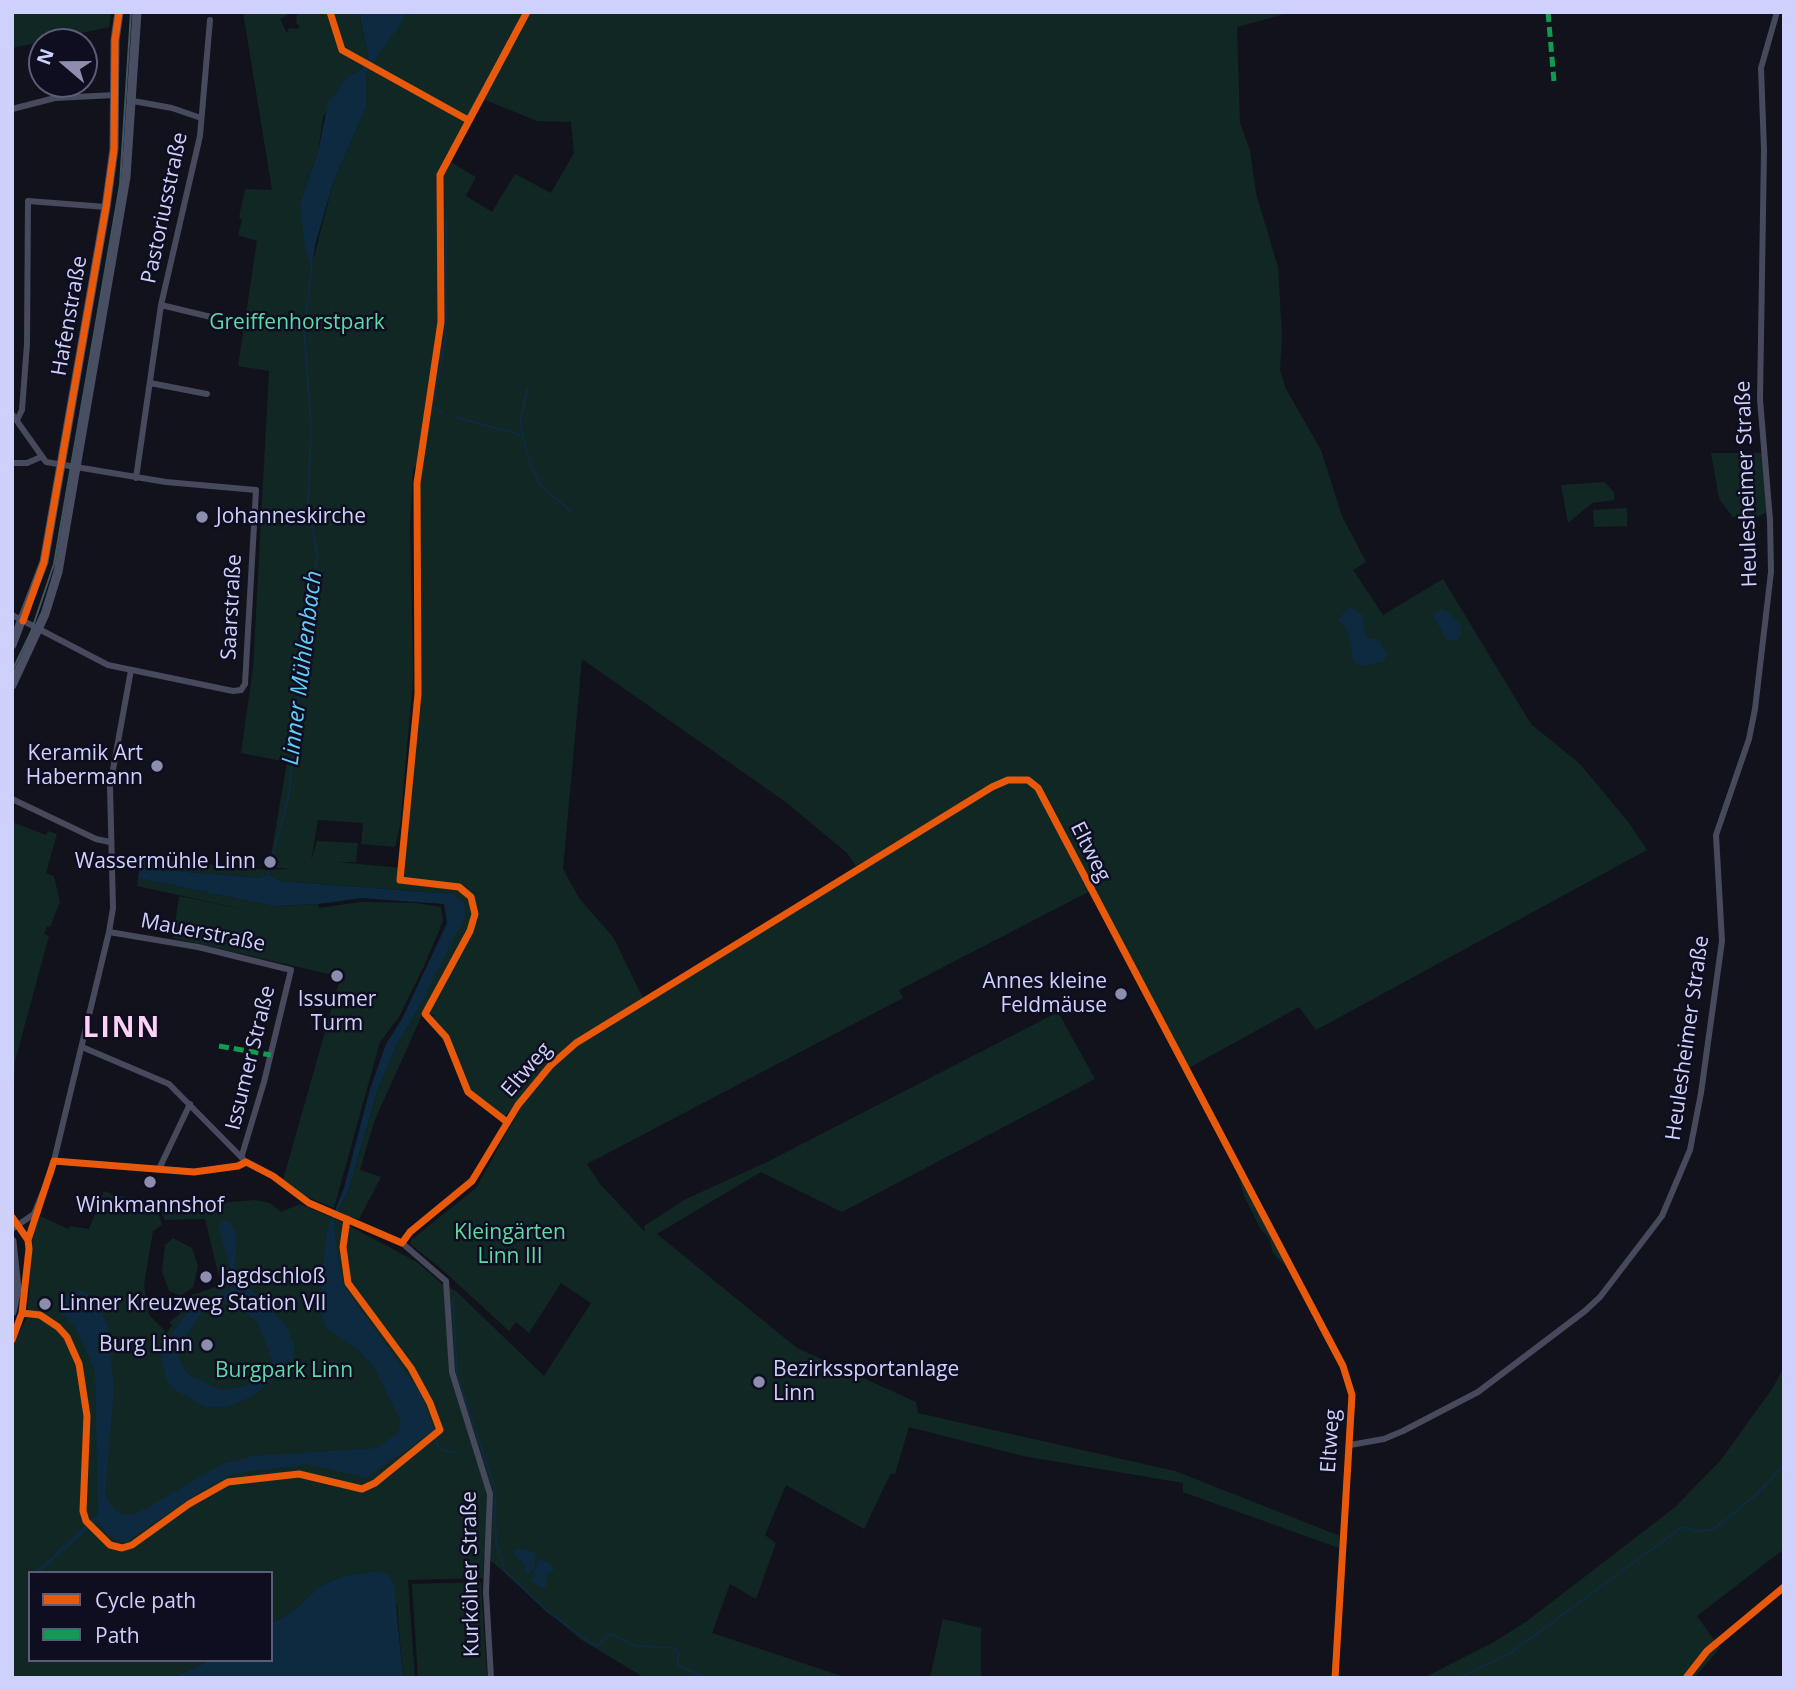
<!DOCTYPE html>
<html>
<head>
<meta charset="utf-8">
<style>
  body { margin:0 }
  #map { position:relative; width:1796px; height:1690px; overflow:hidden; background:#12121c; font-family:"Open Sans",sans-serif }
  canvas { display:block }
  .frame { position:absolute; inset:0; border:14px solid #cfd1fd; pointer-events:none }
  .legend { position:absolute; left:28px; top:1571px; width:245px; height:91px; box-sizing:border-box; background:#0e0e20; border:2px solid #5b5c78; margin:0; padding:9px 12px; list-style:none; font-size:21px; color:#cfd1fd }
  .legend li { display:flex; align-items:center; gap:14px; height:35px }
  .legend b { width:35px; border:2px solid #5b5c78 }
  .north { position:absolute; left:28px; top:28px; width:70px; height:70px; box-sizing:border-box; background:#0e0e20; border:2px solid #5b5c78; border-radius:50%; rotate:290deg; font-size:19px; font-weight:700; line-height:28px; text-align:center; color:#cfd1fd }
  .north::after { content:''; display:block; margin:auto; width:24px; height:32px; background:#8d8eae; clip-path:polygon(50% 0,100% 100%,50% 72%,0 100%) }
</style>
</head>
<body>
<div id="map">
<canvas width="1796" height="1690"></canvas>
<div class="frame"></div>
<ul class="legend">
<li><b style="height:9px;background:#e8590c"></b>Cycle path</li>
<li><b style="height:9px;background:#139951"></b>Path</li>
</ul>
<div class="north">N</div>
</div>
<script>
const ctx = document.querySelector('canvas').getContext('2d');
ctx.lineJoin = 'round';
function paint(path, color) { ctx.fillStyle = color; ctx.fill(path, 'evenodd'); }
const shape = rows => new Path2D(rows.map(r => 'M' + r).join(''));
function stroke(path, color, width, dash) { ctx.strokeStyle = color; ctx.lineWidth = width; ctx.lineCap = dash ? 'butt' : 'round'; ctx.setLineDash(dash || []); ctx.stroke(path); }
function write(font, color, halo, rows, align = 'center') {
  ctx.font = font + ' "Open Sans",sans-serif'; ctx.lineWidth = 5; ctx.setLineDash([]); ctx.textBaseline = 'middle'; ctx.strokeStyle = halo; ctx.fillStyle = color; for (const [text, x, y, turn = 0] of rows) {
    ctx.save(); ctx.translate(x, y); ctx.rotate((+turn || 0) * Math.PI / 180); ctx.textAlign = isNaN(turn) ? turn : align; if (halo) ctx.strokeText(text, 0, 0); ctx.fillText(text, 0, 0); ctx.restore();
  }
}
const green = shape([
  [12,12,111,12,109,27,12,48],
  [243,12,293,12,280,19,287,33,289,28,298,29,300,26,296,23,297,14,294,12,362,12,360,19,368,55,362,69,349,76,323,117,318,152,300,203,312,265,333,183,366,107,366,73,373,60,402,22,405,12,1292,12,1237,27,1240,123,1250,150,1256,193,1278,267,1282,336,1280,370,1286,389,1321,450,1342,516,1366,562,1353,570,1383,615,1443,579,1531,724,1580,764,1629,823,1647,850,1316,1030,1299,1007,1187,1069,1094,889,899,990,903,998,587,1164,600,1184,645,1232,644,1226,686,1199,767,1162,1058,1012,1095,1079,842,1212,761,1172,657,1234,797,1348,916,1402,918,1413,1175,1471,1340,1536,1339,1548,1183,1492,1183,1483,1023,1456,909,1427,895,1474,891,1473,864,1529,786,1485,765,1535,776,1543,756,1599,730,1584,712,1633,847,1678,645,1678,580,1639,484,1555,483,1578,408,1580,415,1678,403,1678,397,1604,341,1577,320,1586,296,1609,271,1624,271,1573,30,1573,30,1660,210,1660,173,1678,12,1678,12,1346,27,1317,33,1233,40,1216,68,1229,71,1226,89,1229,104,1191,116,1196,154,1200,162,1225,153,1231,144,1285,149,1315,167,1333,172,1325,169,1322,180,1314,179,1307,192,1295,221,1285,205,1219,165,1220,160,1208,255,1200,270,1203,281,1212,300,1204,340,1221,417,1262,442,1284,456,1291,544,1376,591,1303,561,1283,529,1333,516,1322,509,1331,437,1265,410,1244,411,1240,476,1188,521,1107,552,1068,574,1048,989,786,856,866,847,853,787,803,582,659,563,869,579,898,613,937,643,998,571,1043,551,1061,502,1120,469,1096,450,1049,425,1019,436,1015,422,1015,374,1122,360,1170,381,1177,359,1219,337,1213,349,1189,377,1092,396,1046,418,1010,464,917,453,894,279,881,268,874,261,878,140,868,139,878,273,906,318,904,319,908,361,902,416,903,441,907,443,921,424,966,399,1017,380,1042,334,1208,305,1196,283,1180,342,972,334,970,333,975,173,938,179,896,252,911,137,886,141,858,267,870,289,869,269,867,287,762,241,753,253,668,269,371,238,366,257,241,238,235,242,220,239,217,245,189,272,190],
  [485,100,537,121,571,122,574,153,551,193,515,174,492,212,466,196,476,177,449,161],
  [421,463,417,530,419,694,402,868,338,862,356,862,358,843,317,841,311,861,318,820,363,823,361,844,395,847,400,826,413,679,410,528,413,468],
  [1711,453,1763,453,1767,512,1757,517,1733,517,1719,499],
  [1604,482,1614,492,1614,500,1592,503,1568,523,1561,485],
  [1627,508,1627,526,1594,527,1593,510],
  [12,822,46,835,48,831,57,834,46,873,54,876,60,902,50,927,47,926,44,934,49,936,15,1061,12,1150],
  [1237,1171,1289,1269,1273,1253,1269,1238,1260,1228,1244,1196],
  [173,1238,192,1248,198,1266,193,1287,181,1296,169,1291,162,1272,165,1245],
  [1784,1367,1784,1549,1697,1616,1720,1648,1694,1678,1423,1678,1494,1642,1527,1621,1674,1508,1720,1461,1772,1389],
  [481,1582,487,1678,418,1678,412,1584],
  [943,1619,981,1628,981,1678,930,1678]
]);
const water = shape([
  [362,12,405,12,402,22,366,73,366,107,333,183,315,245,312,267,305,248,300,203,318,152,328,103,349,76,362,69,368,55,360,18],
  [1350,607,1362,614,1366,637,1380,641,1387,655,1383,662,1360,666,1353,660,1349,633,1338,619],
  [1441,609,1448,612,1460,624,1462,632,1457,640,1447,640,1435,619,1434,614],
  [140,868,260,878,268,874,279,881,453,894,464,903,465,917,418,1010,396,1046,377,1092,349,1189,334,1219,336,1248,343,1285,421,1394,441,1449,475,1455,445,1452,439,1449,435,1443,432,1432,366,1478,308,1464,232,1474,198,1493,124,1543,108,1535,98,1521,38,1573,34,1573,98,1514,95,1371,75,1326,61,1313,63,1299,72,1291,80,1290,89,1295,100,1307,108,1327,114,1389,105,1495,115,1510,124,1515,133,1515,143,1510,222,1464,253,1456,377,1448,398,1433,401,1422,374,1367,358,1350,328,1330,320,1312,321,1286,327,1230,344,1188,370,1089,386,1044,402,1019,447,923,444,904,362,898,318,904,273,906,138,878],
  [223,1221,229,1221,237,1236,235,1268,239,1277,287,1327,295,1347,293,1359,285,1370,251,1397,227,1407,206,1407,172,1388,166,1378,161,1356,164,1344,190,1309,232,1288,233,1279,218,1226],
  [227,1303,236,1305,258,1323,273,1363,270,1369,245,1386,221,1390,187,1374,178,1357,180,1346,204,1309],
  [523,1549,536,1553,534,1568,528,1573,525,1573,526,1566,514,1555,516,1550],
  [539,1559,550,1563,554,1570,547,1574,546,1586,542,1588,531,1581],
  [378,1571,389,1575,394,1584,403,1678,173,1678,210,1660,271,1660,271,1624,296,1609,320,1586,341,1577]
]);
const stream = shape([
  [528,387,520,421,527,455,540,485,572,512],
  [444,414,433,407,446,336,446,218],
  [455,417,521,435],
  [268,874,289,795,297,706,314,607,317,554,308,504,311,428,304,327,312,265],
  [453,1299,457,1375,496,1491],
  [495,1499,496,1542,505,1571,547,1611,591,1643,598,1645,610,1634,636,1646,675,1648,679,1655,677,1665,707,1678],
  [1459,1678,1509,1654,1682,1527,1697,1531,1714,1529,1759,1492,1784,1465]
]);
const minor = shape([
  [330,12,342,50,468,120,527,12],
  [133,101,172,108,201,118],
  [12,109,55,98,115,95],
  [161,305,211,317],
  [150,383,207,394],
  [12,414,46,462,166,482,256,490,245,684,241,690,233,691,108,665,12,615],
  [17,420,22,410,27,344,28,201,106,207],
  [12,463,27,463,41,457],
  [136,478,161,305,200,136,210,20],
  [12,799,96,839,110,842],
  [109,932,198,947,291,970,264,1082,242,1155],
  [82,1047,169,1084,246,1162,273,1176,309,1203,402,1243,446,1281,452,1372,490,1494,486,1592,491,1678],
  [54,1161,194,1172,238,1166,246,1162],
  [159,1169,190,1104],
  [12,1229,34,1214,51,1173,109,932,113,908,110,786,131,670],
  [402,1243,410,1232,472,1181,518,1105,550,1066,576,1043,992,787,1008,780,1028,780,1038,788,1343,1366,1352,1395,1335,1678],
  [1350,1445,1384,1439,1403,1431,1478,1392,1585,1311,1600,1297,1662,1216,1690,1150,1701,1093,1722,941,1716,835,1749,739,1755,709,1771,572,1770,520,1760,399,1764,150,1761,68,1777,12]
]);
const secondary = shape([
  [12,645,44,562,106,207,114,149,115,40,119,12],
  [12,685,45,614,58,572,126,177,137,12],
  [12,1241,17,1289,12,1312]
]);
const tram = shape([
  [12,671,31,632,54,564,120,185,131,12]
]);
const quiet = shape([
  [1548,12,1554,81],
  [219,1046,271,1055]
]);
const cycleway = shape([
  [330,12,342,50,468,120],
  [23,621,44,562,106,207,114,149,115,40,119,12],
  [507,1122,468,1092,446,1037,425,1014,470,931,475,914,471,897,459,887,400,880,418,694,417,483,441,322,440,175,527,12],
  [12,1217,28,1240,29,1249,22,1313,12,1340],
  [28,1240,54,1161,194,1172,238,1166,246,1162,273,1176,309,1203,402,1243,410,1232,472,1181,518,1105,550,1066,576,1043,992,787,1008,780,1028,780,1038,788,1343,1366,1352,1395,1335,1678],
  [22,1313,40,1315,58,1327,67,1337,79,1364,87,1416,83,1511,86,1521,110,1545,122,1548,132,1545,189,1504,228,1482,299,1474,362,1489,375,1483,440,1430,430,1403,411,1368,348,1283,343,1247,347,1219],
  [1686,1678,1707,1651,1784,1587]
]);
const markers = [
  [202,517,7,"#8d8eae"],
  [157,766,7,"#8d8eae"],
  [270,862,7,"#8d8eae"],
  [337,976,7,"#8d8eae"],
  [1121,994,7,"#8d8eae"],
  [150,1182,7,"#8d8eae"],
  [206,1277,7,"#8d8eae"],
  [45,1304,7,"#8d8eae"],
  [207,1345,7,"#8d8eae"],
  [759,1382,7,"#8d8eae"]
];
const streetNames = [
  ["Pastoriusstraße",165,208,-78],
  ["Hafenstraße",70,316,-80],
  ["Heulesheimer Straße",1747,484,-92],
  ["Saarstraße",232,607,-87],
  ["Eltweg",1090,852,63],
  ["Mauerstraße",203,933,11],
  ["Heulesheimer Straße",1688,1038,-82],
  ["Issumer Straße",251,1058,-76],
  ["Eltweg",527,1070,-49],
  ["Eltweg",1331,1441,-86],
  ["Kurkölner Straße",471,1574,-91]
];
const parkNames = [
  ["Greiffenhorstpark",297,323],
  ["Kleingärten",510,1233],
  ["Linn III",510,1257],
  ["Burgpark Linn",284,1371]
];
const poiNames = [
  ["Johanneskirche",216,517],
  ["Keramik Art",143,754,"right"],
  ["Habermann",143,778,"right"],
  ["Wassermühle Linn",256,862,"right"],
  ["Annes kleine",1107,982,"right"],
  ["Feldmäuse",1107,1006,"right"],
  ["Issumer",337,1000,"center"],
  ["Turm",337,1024,"center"],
  ["Winkmannshof",150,1206,"center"],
  ["Jagdschloß",220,1277],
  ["Linner Kreuzweg Station VII",59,1304],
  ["Burg Linn",193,1345,"right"],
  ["Bezirkssportanlage",773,1370],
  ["Linn",773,1394]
];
const waterNames = [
  ["Linner Mühlenbach",303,668,-83]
];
const districtNames = [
  ["LINN",122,1029]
];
paint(green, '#112724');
paint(water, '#0e2a40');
stroke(stream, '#0e2a40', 2);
stroke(minor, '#47495c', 6);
stroke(secondary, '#494e63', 9);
stroke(tram, '#3e5761', 2);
stroke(quiet, '#139951', 5, [10, 5]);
stroke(cycleway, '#e8590c', 7);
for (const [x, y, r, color] of markers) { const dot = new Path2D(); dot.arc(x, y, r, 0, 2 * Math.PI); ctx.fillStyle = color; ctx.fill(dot); stroke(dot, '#0e0e20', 2.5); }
write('21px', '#cfd1fd', '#0e0e20', streetNames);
write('21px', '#5edaa6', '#0e0e20', parkNames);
write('21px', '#cfd1fd', '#0e0e20', poiNames, 'left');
write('italic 23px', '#61cdf9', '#0e0e20', waterNames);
ctx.letterSpacing = '2px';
write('bold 28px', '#fdd1f5', '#0e0e20', districtNames);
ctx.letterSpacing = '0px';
</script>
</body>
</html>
